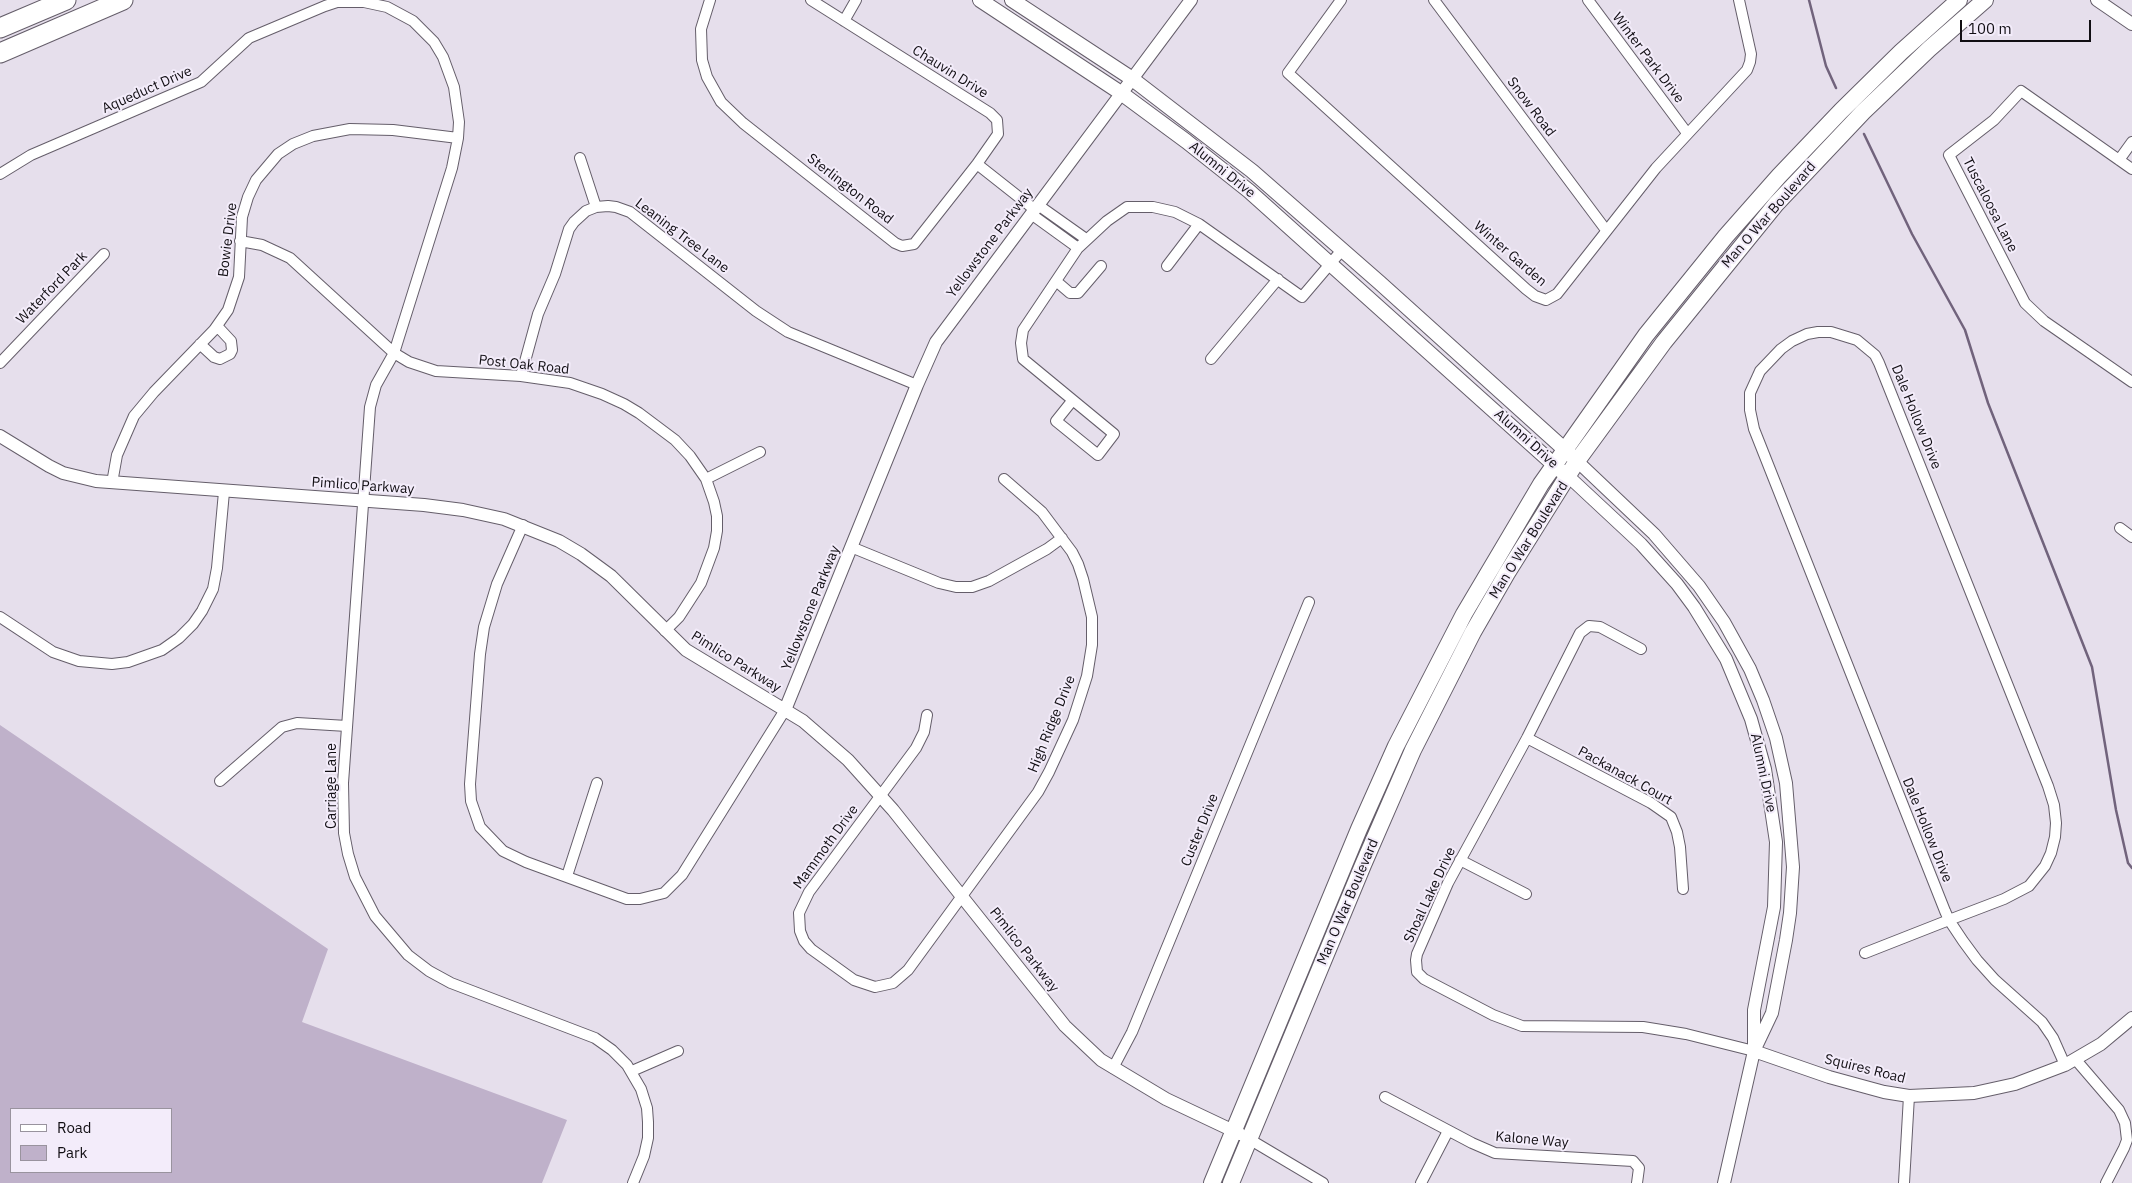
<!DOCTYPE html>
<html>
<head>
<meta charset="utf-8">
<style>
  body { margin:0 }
  #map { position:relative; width:2132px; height:1183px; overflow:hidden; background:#e6dfec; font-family:"IBM Plex Sans",sans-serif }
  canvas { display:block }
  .legend { position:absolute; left:10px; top:1108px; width:162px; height:65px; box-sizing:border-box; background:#f3ecfa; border:1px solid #99939e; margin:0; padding:6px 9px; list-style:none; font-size:15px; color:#110e13 }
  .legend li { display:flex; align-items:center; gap:10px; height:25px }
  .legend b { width:25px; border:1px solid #99939e }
  .scale { position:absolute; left:1960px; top:20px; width:131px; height:22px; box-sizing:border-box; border:2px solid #110e13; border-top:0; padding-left:6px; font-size:15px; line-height:18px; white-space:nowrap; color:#110e13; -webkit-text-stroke:4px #f3ecfa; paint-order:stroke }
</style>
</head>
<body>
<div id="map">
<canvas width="2132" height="1183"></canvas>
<ul class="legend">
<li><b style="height:6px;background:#fff"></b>Road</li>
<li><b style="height:14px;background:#bfb1ca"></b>Park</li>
</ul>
<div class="scale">100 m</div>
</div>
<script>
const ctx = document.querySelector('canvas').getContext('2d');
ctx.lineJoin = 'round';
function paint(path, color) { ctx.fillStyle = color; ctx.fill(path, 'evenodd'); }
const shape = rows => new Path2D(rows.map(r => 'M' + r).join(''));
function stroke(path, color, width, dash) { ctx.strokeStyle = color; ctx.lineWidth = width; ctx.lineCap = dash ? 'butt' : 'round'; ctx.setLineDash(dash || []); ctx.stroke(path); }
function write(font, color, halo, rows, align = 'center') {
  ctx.font = font + ' "IBM Plex Sans",sans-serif'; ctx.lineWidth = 4; ctx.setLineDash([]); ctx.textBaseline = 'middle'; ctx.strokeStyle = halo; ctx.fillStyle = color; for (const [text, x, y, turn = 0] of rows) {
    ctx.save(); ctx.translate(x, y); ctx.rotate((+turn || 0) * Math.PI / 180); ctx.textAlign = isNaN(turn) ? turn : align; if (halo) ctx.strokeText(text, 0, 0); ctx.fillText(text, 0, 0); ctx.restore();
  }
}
const green = shape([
  [0,725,328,949,302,1022,567,1120,542,1183,0,1183],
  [171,1109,171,1172,11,1172,11,1109]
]);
const stream = shape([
  [1809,0,1826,66,1836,88],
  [1864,134,1912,234,1965,330,1988,403,2092,667,2116,810,2128,863,2132,868]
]);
const minor = shape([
  [710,0,701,29,702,60,707,77,721,102,743,123,895,243,902,246,914,244,977,164,998,134,997,120,990,113,811,0],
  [1341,0,1288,73,1526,289,1535,296,1546,300,1557,294,1656,168,1747,70,1750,62,1751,54,1739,0],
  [1434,0,1606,230],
  [1588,0,1687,133],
  [844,21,856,0],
  [580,158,596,207],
  [2119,160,2132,142],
  [977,164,1034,209],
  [2132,169,2021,91,1994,120,1949,155,2025,303,2044,321,2132,382],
  [0,174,31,155,201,82,249,38,325,6,337,2,364,2,387,7,413,21,434,42,443,57,454,87,459,122,458,138,452,168,394,353,376,385,370,407,343,783,344,833,348,854,355,877,375,916,408,955,429,971,451,983,595,1038,612,1050,627,1065,641,1089,647,1108,648,1122,648,1138,644,1156,633,1183],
  [1038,205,1086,239],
  [1031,214,1078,248],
  [240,241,262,245,290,258,394,353,409,362,436,371,521,376,570,383,602,394,624,404,639,413,675,440,690,456,706,479,714,502,717,516,717,531,714,548,701,583,679,617,665,631],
  [1167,266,1199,224],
  [1056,281,1070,293,1078,293,1101,266],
  [200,344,214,357,220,359,230,354,232,350,231,341,217,326],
  [1211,359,1278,279],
  [0,363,104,254],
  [521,376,538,314,555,274,569,229,574,222,586,211,596,207,608,206,616,207,630,212,756,311,788,332,917,385],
  [1072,401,1056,421,1098,455,1114,434,1023,359,1021,343,1023,330,1078,248,1107,221,1127,207,1153,207,1175,212,1199,224,1302,297,1342,250],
  [706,479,760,452],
  [112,483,117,455,134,416,154,392,214,330,228,310,239,277,242,217,248,197,256,180,278,154,293,144,313,136,350,129,393,130,458,138],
  [523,525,497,584,484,627,480,654,470,784,471,801,480,827,503,851,526,862,627,899,640,899,664,893,682,875,785,710],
  [2120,528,2132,537],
  [851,547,939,583,956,587,972,587,989,581,1047,549,1062,538],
  [0,617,53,652,79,661,112,664,128,662,162,650,179,638,193,624,202,611,213,589,217,568,224,492],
  [1641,649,1600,627,1589,626,1580,633,1527,738,1448,883,1417,954,1416,960,1417,972,1424,979,1493,1015,1522,1026,1643,1027,1686,1034,1754,1051],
  [927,715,924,732,916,748,809,892,799,913,800,931,804,941,811,949,854,980,875,987,893,983,908,970,1038,792,1049,772,1073,720,1087,676,1092,645,1092,617,1083,579,1078,564,1072,552,1042,512,1004,479],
  [1527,738,1651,803,1671,817,1677,832,1680,847,1683,889],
  [220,781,282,727,297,723,347,726],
  [1460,860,1526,894],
  [567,876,597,783],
  [1865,953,1949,920,2004,899,2029,886,2045,866,2051,853,2055,837,2056,823,2054,805,2048,786,1879,363,1875,355,1857,340,1831,332,1818,332,1807,334,1792,341,1781,349,1760,371,1750,393,1750,410,1754,429,1945,911,1949,920,1963,941,1977,960,1995,980,2042,1022,2053,1038,2065,1065],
  [2076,1060,2119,1110,2125,1123,2127,1140,2124,1148,2106,1183],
  [1113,1068,1132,1032,1309,602],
  [632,1071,678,1051],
  [1385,1097,1472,1143,1495,1153,1633,1161,1639,1168,1637,1183],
  [1249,1139,1323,1183],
  [1421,1183,1448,1131],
  [1904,1183,1909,1096]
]);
const tertiary = shape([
  [2097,0,2132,24],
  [0,436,49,466,63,473,96,481,424,505,463,510,504,519,559,541,581,554,611,576,686,650,803,721,848,760,893,810,1065,1026,1101,1060,1166,1099,1240,1134],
  [1577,461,1654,534,1699,586,1724,622,1750,669,1763,700,1776,738,1786,783,1793,867,1790,913,1786,940,1772,1013,1754,1051,1724,1183],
  [1568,476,1641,544,1677,584,1694,607,1726,659,1751,719,1765,769,1776,842,1774,907,1754,1010,1754,1046],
  [785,710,917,385,936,342,1191,0],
  [1754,1051,1829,1077,1884,1092,1909,1096,1974,1093,2015,1084,2065,1065,2101,1044,2132,1018]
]);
const secondary = shape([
  [980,0,1121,93,1186,141,1249,191,1561,471],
  [1012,0,1131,78,1252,171,1380,283,1573,457]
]);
const primary = shape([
  [1212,1183,1359,829,1396,746,1464,614,1541,484,1646,335,1726,236,1779,176,1841,111,1901,52,1959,0],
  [1231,1183,1363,865,1413,750,1473,632,1507,573,1577,461,1664,342,1776,204,1863,112,1929,49,1985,0]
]);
const motorway = shape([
  [0,28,66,0],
  [0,53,123,0]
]);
const streetNames = [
  ["Winter Park Drive",1648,58,53],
  ["Chauvin Drive",950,72,32],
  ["Aqueduct Drive",147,90,-24],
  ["Snow Road",1531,107,53],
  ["Alumni Drive",1222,170,39],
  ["Sterlington Road",850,189,38],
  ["Tuscaloosa Lane",1990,205,63],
  ["Man O War Boulevard",1769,215,-49],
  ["Leaning Tree Lane",682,236,37],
  ["Bowie Drive",228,240,-83],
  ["Yellowstone Parkway",990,243,-53],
  ["Winter Garden",1510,254,41],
  ["Waterford Park",52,288,-46],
  ["Post Oak Road",524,365,6],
  ["Dale Hollow Drive",1916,417,68],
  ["Alumni Drive",1526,439,42],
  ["Pimlico Parkway",363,486,4],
  ["Man O War Boulevard",1529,540,-58],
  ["Yellowstone Parkway",811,608,-68],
  ["Pimlico Parkway",736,662,32],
  ["High Ridge Drive",1052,724,-68],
  ["Alumni Drive",1763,773,78],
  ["Packanack Court",1625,776,29],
  ["Carriage Lane",332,786,-90],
  ["Custer Drive",1200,830,-68],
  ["Dale Hollow Drive",1927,830,68],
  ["Mammoth Drive",826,847,-54],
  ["Shoal Lake Drive",1430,895,-65],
  ["Man O War Boulevard",1348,902,-67],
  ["Pimlico Parkway",1024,950,52],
  ["Squires Road",1865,1069,14],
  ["Kalone Way",1532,1140,5]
];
paint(green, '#bfb1ca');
stroke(stream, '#71637c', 2.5);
stroke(minor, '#655e6a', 12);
stroke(tertiary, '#655e6a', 14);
stroke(secondary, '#655e6a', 16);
stroke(primary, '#655e6a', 18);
stroke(motorway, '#655e6a', 21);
stroke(minor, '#fff', 10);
stroke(tertiary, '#fff', 12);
stroke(secondary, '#fff', 14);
stroke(primary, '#fff', 16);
stroke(motorway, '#fff', 19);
write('14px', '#110e13', '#f3ecfa', streetNames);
</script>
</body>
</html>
